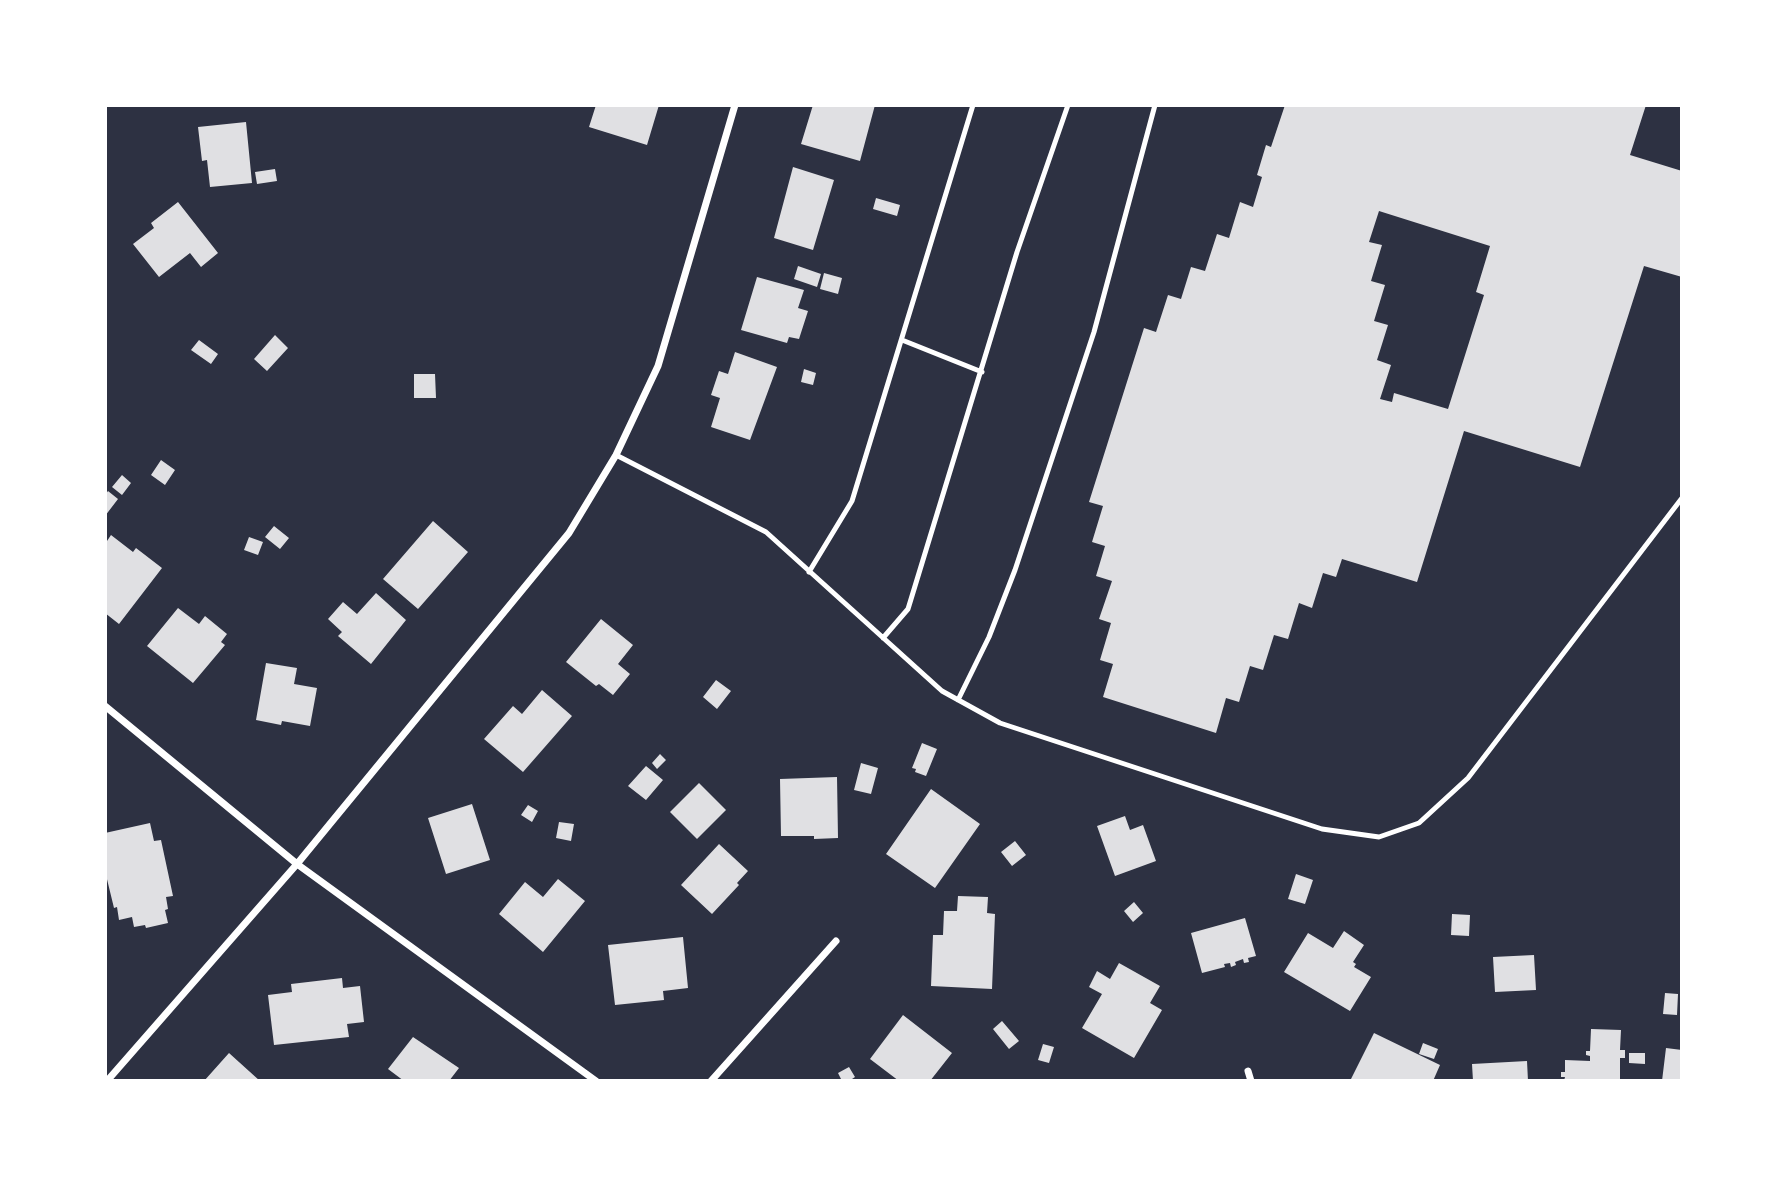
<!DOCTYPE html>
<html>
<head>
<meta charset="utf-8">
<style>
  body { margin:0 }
  #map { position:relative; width:1787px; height:1186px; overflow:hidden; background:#2d3142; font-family:"Fira Sans Condensed",sans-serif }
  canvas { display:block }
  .frame { position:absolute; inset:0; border:107px solid #fff; pointer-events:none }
</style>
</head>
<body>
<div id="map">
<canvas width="1787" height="1186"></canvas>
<div class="frame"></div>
</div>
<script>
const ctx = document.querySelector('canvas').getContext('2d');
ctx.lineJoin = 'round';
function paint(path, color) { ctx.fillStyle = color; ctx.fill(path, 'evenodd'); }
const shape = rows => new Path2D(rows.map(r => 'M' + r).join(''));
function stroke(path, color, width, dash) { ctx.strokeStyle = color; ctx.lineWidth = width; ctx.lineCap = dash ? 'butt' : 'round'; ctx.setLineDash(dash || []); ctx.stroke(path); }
const building = shape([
  [596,105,659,105,647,145,589,127],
  [813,105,875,105,860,161,801,144],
  [1285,105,1646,105,1630,155,1682,171,1682,277,1644,266,1580,467,1464,431,1417,582,1342,559,1336,577,1323,573,1312,608,1299,603,1288,639,1274,635,1263,670,1250,666,1239,702,1226,698,1216,733,1103,697,1113,664,1100,660,1111,623,1099,619,1112,581,1096,576,1105,546,1092,542,1103,506,1089,502,1144,328,1156,332,1168,295,1181,299,1191,267,1205,271,1217,234,1229,238,1240,202,1253,207,1262,177,1257,175,1266,145,1271,147],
  [1379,211,1490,246,1476,292,1484,295,1448,409,1394,393,1392,402,1380,399,1391,365,1377,360,1388,325,1374,321,1385,285,1371,281,1382,245,1369,242],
  [246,122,252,183,210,187,207,160,202,161,198,127],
  [793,167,834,180,813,250,774,238],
  [275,169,277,181,257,184,255,172],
  [876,198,900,205,897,216,873,209],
  [178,202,218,253,201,267,190,253,159,277,133,244,154,228,151,223],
  [798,266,821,274,817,287,794,279],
  [824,273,842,278,838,294,820,289],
  [757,277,804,290,798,308,808,311,799,339,789,337,787,343,741,330],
  [275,335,288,348,267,371,254,359],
  [199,340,218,354,211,364,191,350],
  [735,352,777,367,750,440,711,427,720,398,711,395,719,371,728,374],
  [804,369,816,373,813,385,801,382],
  [414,374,435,374,436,398,414,398],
  [161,460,175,470,165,485,151,475],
  [122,475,131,483,122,495,112,487],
  [108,491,118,499,105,516,105,495],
  [433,521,468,552,418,609,383,579],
  [274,526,289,538,280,549,265,537],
  [111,535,133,552,136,548,162,568,119,624,105,613,105,544],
  [249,537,263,542,258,555,244,550],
  [376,593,406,620,371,664,338,636,342,632,328,619,343,602,357,614],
  [178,608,199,624,205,616,227,634,221,642,225,645,193,683,147,646],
  [601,619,633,645,618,664,630,674,613,695,599,684,596,686,566,662],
  [266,663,297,668,294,684,317,688,310,726,282,721,281,725,256,720],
  [716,680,731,691,717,709,703,697],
  [542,690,572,716,523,772,484,739,513,706,522,714],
  [922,743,937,749,926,776,915,772,916,769,912,768],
  [660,754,666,760,657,769,652,763],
  [861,763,878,768,871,794,854,790],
  [646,766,663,780,646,800,628,786],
  [837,777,838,838,814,839,814,836,781,836,780,779],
  [699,783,726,810,697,839,670,812],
  [931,789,980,824,935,888,886,854],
  [472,804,490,860,446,874,428,818],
  [528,805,538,811,532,822,521,815],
  [1125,816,1130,830,1143,825,1156,861,1115,876,1097,826],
  [559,822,574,824,571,841,556,838],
  [150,823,154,841,161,840,173,896,166,897,168,909,165,910,168,923,146,928,145,925,134,927,132,917,119,920,117,907,114,908,105,871,105,833],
  [1015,841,1026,855,1012,866,1001,852],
  [719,844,748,871,737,883,739,885,712,914,681,885],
  [1296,874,1313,880,1305,904,1288,899],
  [558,879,585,901,543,952,499,914,525,882,543,897],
  [958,896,988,897,987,913,995,914,992,989,931,986,933,935,943,935,944,911,957,911],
  [1134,902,1143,913,1133,922,1124,911],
  [1452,914,1470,915,1469,936,1451,935],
  [1245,918,1256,956,1248,958,1249,962,1244,963,1243,959,1235,962,1236,965,1231,967,1230,963,1224,964,1225,967,1202,973,1191,933],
  [1344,931,1364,945,1353,962,1356,964,1354,967,1371,977,1350,1011,1284,972,1308,933,1333,948],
  [683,937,688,988,663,991,664,1000,615,1005,608,945],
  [1534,955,1536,990,1495,992,1493,957],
  [1119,963,1160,986,1150,1003,1162,1010,1134,1058,1082,1028,1102,994,1089,987,1097,971,1110,979],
  [342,978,343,988,360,986,364,1022,347,1024,349,1037,274,1045,268,995,292,992,291,984],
  [1665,993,1678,994,1677,1015,1663,1014],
  [903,1015,952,1053,930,1081,899,1081,870,1059],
  [1002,1021,1019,1041,1009,1049,993,1029],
  [1591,1029,1621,1030,1620,1050,1625,1050,1625,1058,1620,1058,1620,1081,1564,1081,1565,1077,1561,1077,1561,1072,1565,1072,1565,1060,1590,1061,1590,1056,1586,1055,1586,1051,1590,1051],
  [1374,1033,1440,1065,1433,1081,1350,1081],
  [413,1037,459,1068,449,1081,404,1081,388,1069],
  [1423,1043,1438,1049,1434,1059,1419,1054],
  [1043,1044,1054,1047,1049,1063,1038,1060],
  [1666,1048,1682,1050,1682,1081,1662,1081],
  [229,1053,260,1081,204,1081],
  [1629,1053,1645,1053,1645,1064,1629,1063],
  [1527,1061,1528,1081,1473,1081,1472,1064],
  [849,1067,855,1077,849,1081,842,1081,838,1073]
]);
const service = shape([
  [902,340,982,372],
  [616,455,766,532,942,691,1000,723,1322,829,1379,837,1419,823,1468,778,1682,498],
  [809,572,852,501,973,105],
  [883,638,908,609,1017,252,1068,105],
  [958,700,989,637,1015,570,1094,332,1155,105]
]);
const minor = shape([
  [105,706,297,864,596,1081],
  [1248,1071,1251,1081],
  [107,1081,297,864,569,533,616,455,658,366,735,105],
  [711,1081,836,941]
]);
paint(building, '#e0e0e3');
stroke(service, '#fff', 5);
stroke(minor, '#fff', 7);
</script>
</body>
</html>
